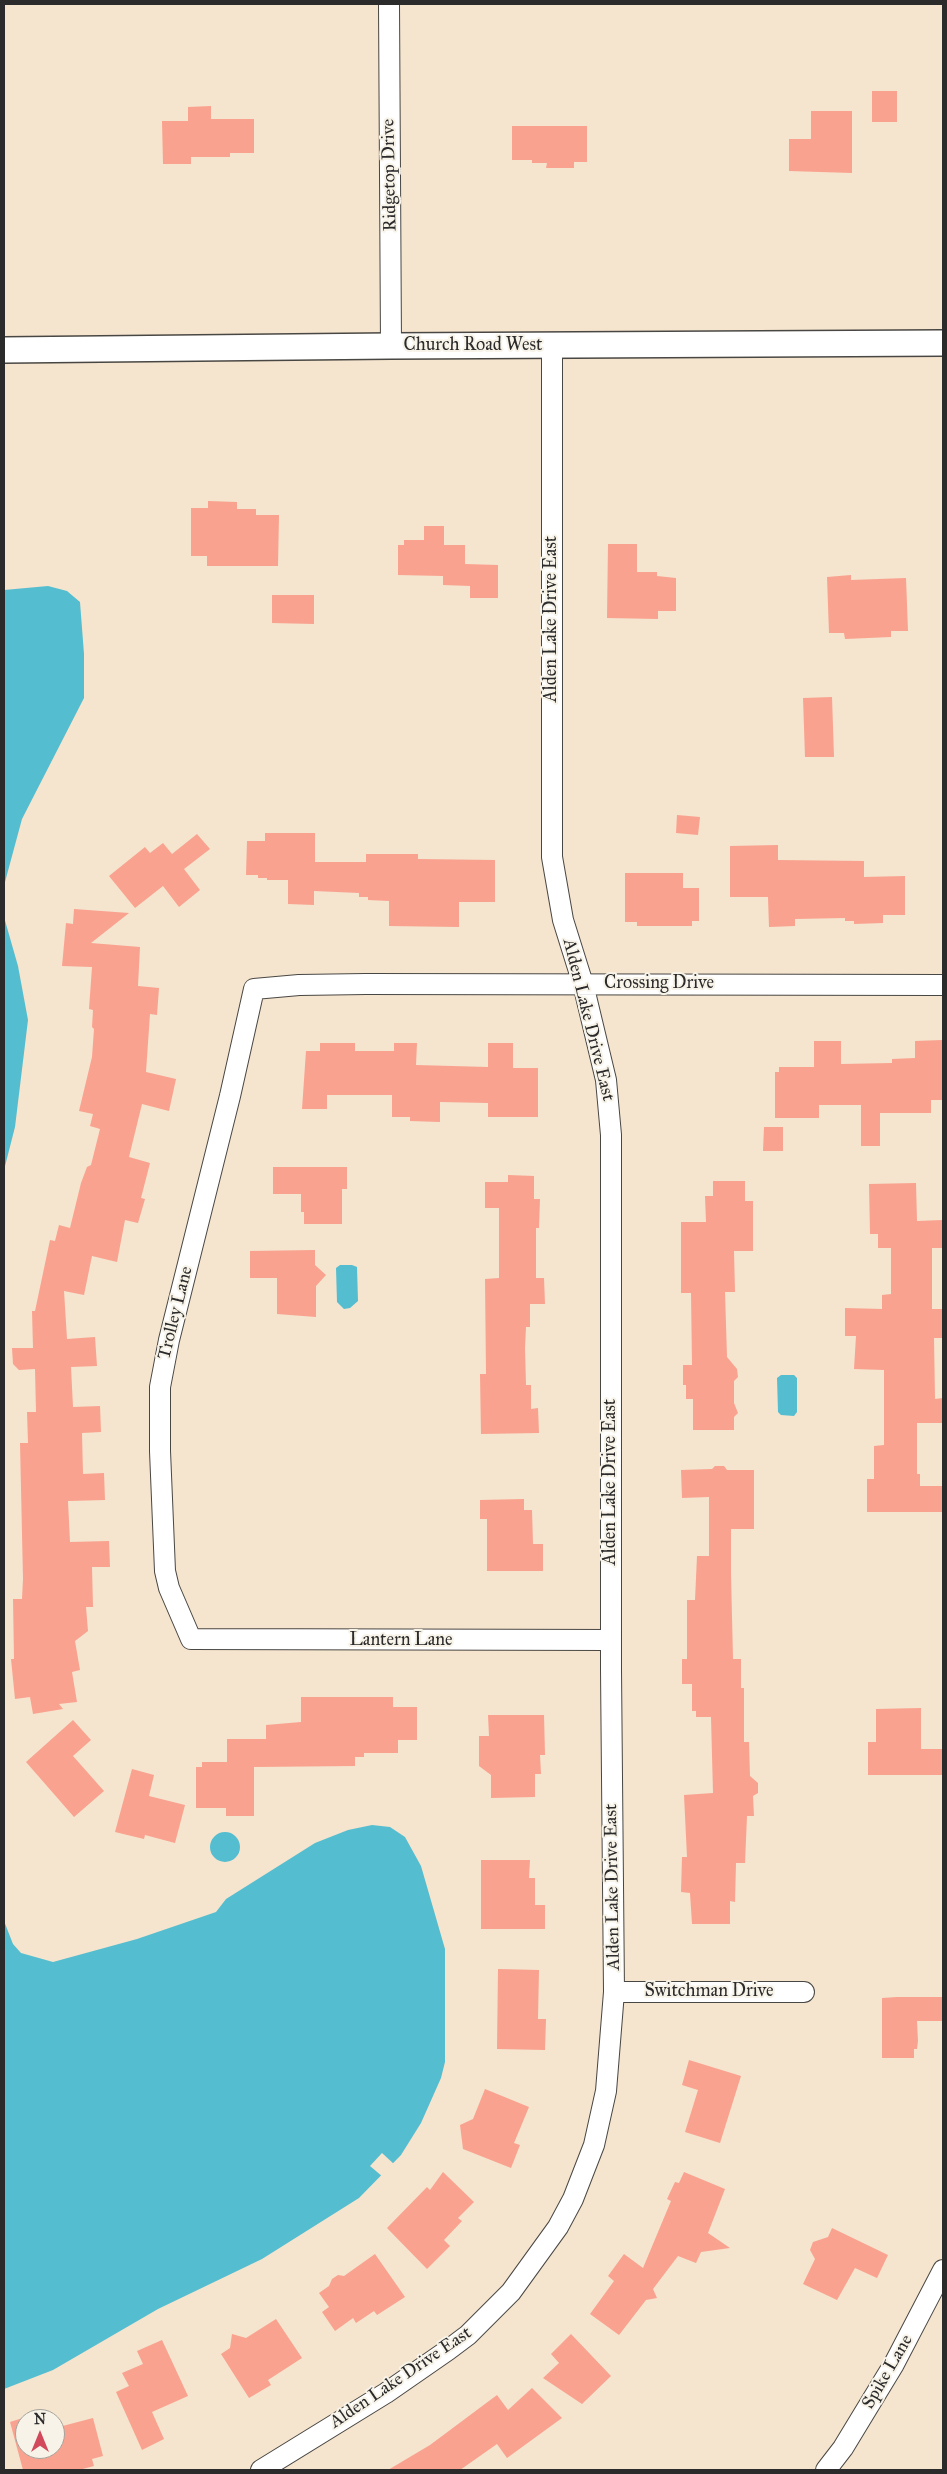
<!DOCTYPE html>
<html>
<head>
<meta charset="utf-8">
<style>
  body { margin:0 }
  #map { position:relative; width:947px; height:2474px; overflow:hidden; background:#f5e4ce; font-family:"IM FELL Great Primer",serif }
  canvas { display:block }
  .frame { position:absolute; inset:0; border:5px solid #2b2b2b; pointer-events:none }
  .north { position:absolute; left:15px; top:2409px; width:50px; height:50px; box-sizing:border-box; background:#f7f3e8; border:1px solid #a5a39c; border-radius:50%; rotate:0deg; font-size:14px; font-weight:700; line-height:20px; text-align:center; color:#2b2b2b }
  .north::after { content:''; display:block; margin:auto; width:18px; height:22px; background:#d1495b; clip-path:polygon(50% 0,100% 100%,50% 72%,0 100%) }
</style>
</head>
<body>
<div id="map">
<canvas width="947" height="2474"></canvas>
<div class="frame"></div>
<div class="north">N</div>
</div>
<script>
const ctx = document.querySelector('canvas').getContext('2d');
ctx.lineJoin = 'round';
function paint(path, color) { ctx.fillStyle = color; ctx.fill(path, 'evenodd'); }
const shape = rows => new Path2D(rows.map(r => 'M' + r).join(''));
function stroke(path, color, width, dash) { ctx.strokeStyle = color; ctx.lineWidth = width; ctx.lineCap = dash ? 'butt' : 'round'; ctx.setLineDash(dash || []); ctx.stroke(path); }
function write(font, color, halo, rows, align = 'center') {
  ctx.font = font + ' "IM FELL Great Primer",serif'; ctx.lineWidth = 4; ctx.setLineDash([]); ctx.textBaseline = 'middle'; ctx.strokeStyle = halo; ctx.fillStyle = color; for (const [text, x, y, turn = 0] of rows) {
    ctx.save(); ctx.translate(x, y); ctx.rotate((+turn || 0) * Math.PI / 180); ctx.textAlign = isNaN(turn) ? turn : align; if (halo) ctx.strokeText(text, 0, 0); ctx.fillText(text, 0, 0); ctx.restore();
  }
}
const water = shape([
  [48,586,67,591,80,602,84,654,84,698,22,819,5,882,4,917,18,966,28,1020,15,1127,4,1170,4,590],
  [340,1265,352,1265,357,1267,358,1301,350,1308,344,1309,337,1302,336,1268],
  [781,1375,794,1375,797,1378,797,1412,794,1416,781,1415,778,1412,777,1378],
  [372,1825,390,1827,405,1837,421,1866,445,1949,445,2062,441,2078,421,2123,401,2155,359,2198,262,2259,158,2309,53,2370,4,2389,4,1921,13,1944,21,1953,53,1962,137,1939,216,1912,226,1899,315,1843,348,1830],
  '210 1847a15 15 0 1 1 30 0a15 15 0 1 1-30 0Z'
]);
const pier = shape([
  [382,2153,395,2165,383,2177,370,2166]
]);
const building = shape([
  [872,91,897,91,897,122,872,122],
  [211,106,211,119,254,119,254,153,230,153,230,157,191,157,191,164,163,164,162,121,188,121,188,107],
  [811,111,852,111,852,173,789,171,789,139,811,139],
  [512,126,587,126,587,162,574,162,574,168,546,168,547,163,532,163,532,160,512,160],
  [208,501,237,502,237,509,256,509,256,515,279,515,278,566,207,566,207,556,191,556,191,508,208,508],
  [424,526,444,526,444,545,465,545,465,564,498,565,498,598,470,598,470,586,443,585,443,576,398,575,398,545,404,545,404,540,424,540],
  [608,544,637,544,637,572,657,572,657,576,676,578,676,611,658,611,658,619,607,618],
  [851,575,851,580,906,578,908,631,891,631,891,637,845,639,844,633,829,633,827,577],
  [272,595,314,595,314,624,272,623],
  [832,697,834,757,805,757,803,698],
  [677,815,700,817,698,835,676,833],
  [265,833,315,833,315,862,366,862,366,854,418,854,418,859,495,860,495,902,459,902,459,927,389,926,389,901,368,900,368,897,359,897,359,893,314,891,314,905,288,904,288,880,267,880,267,878,258,878,258,875,246,875,247,841,265,841],
  [197,834,210,849,184,869,200,890,179,907,163,886,135,908,109,876,145,847,150,853,163,843,172,854],
  [778,845,778,860,864,861,864,877,905,876,905,915,883,915,883,923,854,924,854,921,845,921,845,918,795,919,795,926,769,927,768,897,730,897,730,846],
  [625,873,683,873,683,888,699,888,699,921,692,921,692,926,637,926,637,922,625,922],
  [74,909,129,913,91,943,140,947,138,986,159,988,157,1015,150,1014,146,1072,176,1079,169,1111,142,1104,129,1157,150,1163,141,1198,145,1199,138,1223,125,1220,117,1262,92,1256,84,1295,64,1291,67,1339,95,1337,97,1366,71,1367,73,1407,100,1406,101,1432,82,1433,83,1474,104,1473,105,1500,68,1501,70,1542,109,1541,110,1567,92,1567,93,1607,86,1607,88,1631,75,1641,80,1670,72,1672,77,1702,59,1704,63,1709,33,1714,30,1697,15,1699,11,1659,14,1659,13,1599,22,1599,23,1579,20,1443,28,1443,27,1412,36,1412,35,1369,19,1370,13,1364,12,1348,33,1348,32,1311,35,1311,50,1240,55,1241,59,1225,70,1228,81,1183,87,1167,91,1165,100,1129,90,1126,93,1114,79,1111,92,1057,94,1029,92,1027,93,1010,89,1009,92,967,62,966,66,923,73,924],
  [942,1040,943,1100,931,1100,931,1113,880,1113,880,1146,861,1146,861,1105,819,1105,819,1118,775,1118,775,1072,779,1072,779,1067,814,1067,814,1041,841,1041,841,1064,892,1063,892,1059,915,1058,915,1041],
  [320,1043,355,1043,355,1051,394,1051,394,1043,417,1043,416,1065,488,1067,488,1043,513,1043,513,1068,538,1068,538,1117,488,1117,488,1103,440,1102,440,1122,410,1121,410,1117,392,1117,392,1095,327,1095,327,1109,302,1109,306,1051,320,1051],
  [764,1127,783,1127,783,1151,763,1151],
  [273,1167,347,1167,347,1189,342,1189,342,1224,304,1224,304,1212,301,1212,301,1194,273,1194],
  [508,1175,534,1176,534,1199,540,1199,539,1228,536,1228,536,1278,544,1278,545,1304,530,1304,530,1327,526,1327,525,1348,526,1385,531,1385,531,1409,538,1408,539,1433,481,1434,480,1374,486,1374,485,1279,499,1278,499,1208,485,1208,485,1182,508,1182],
  [713,1181,745,1181,745,1201,753,1201,753,1251,734,1251,735,1292,725,1292,727,1357,737,1369,738,1377,734,1381,734,1403,738,1413,734,1417,734,1430,693,1430,693,1399,686,1399,686,1385,683,1385,683,1365,692,1365,691,1293,681,1293,681,1222,706,1222,705,1196,713,1196],
  [916,1183,917,1221,943,1220,943,1248,932,1248,932,1309,943,1309,943,1338,934,1338,935,1399,943,1398,943,1423,917,1423,917,1474,920,1474,920,1486,943,1486,943,1512,867,1512,867,1479,874,1479,874,1446,884,1445,884,1370,854,1369,856,1336,845,1336,845,1308,882,1309,882,1295,891,1294,891,1248,878,1248,878,1234,870,1234,869,1184],
  [315,1250,315,1265,326,1275,316,1286,316,1317,277,1314,277,1278,250,1278,250,1251],
  [715,1466,724,1466,727,1470,754,1470,754,1529,731,1529,731,1574,733,1659,741,1659,741,1688,744,1688,744,1742,749,1742,750,1776,758,1783,758,1793,753,1796,754,1816,747,1816,745,1863,736,1863,735,1902,730,1901,730,1924,692,1924,690,1893,681,1892,682,1857,687,1857,684,1795,713,1793,711,1717,696,1717,696,1711,692,1711,692,1684,682,1684,682,1659,687,1659,687,1600,695,1600,697,1556,709,1556,709,1497,682,1498,681,1470,712,1469],
  [524,1499,524,1510,532,1510,533,1544,543,1544,543,1571,487,1571,487,1519,480,1519,480,1500],
  [301,1697,393,1697,393,1707,417,1707,417,1740,398,1740,398,1753,364,1753,364,1757,355,1757,355,1766,254,1767,254,1816,226,1816,226,1808,196,1808,196,1767,202,1767,202,1762,227,1762,227,1739,266,1739,266,1725,301,1722],
  [921,1708,921,1749,943,1749,943,1775,868,1775,868,1742,876,1742,876,1709],
  [488,1715,544,1715,545,1755,540,1755,541,1774,535,1774,535,1797,491,1798,491,1775,479,1766,479,1736,489,1736],
  [73,1720,91,1740,73,1756,104,1791,74,1817,26,1762],
  [132,1769,154,1775,149,1796,185,1805,175,1843,145,1835,144,1839,115,1832],
  [481,1860,530,1860,529,1878,535,1878,535,1905,545,1905,545,1929,481,1929],
  [498,1969,539,1970,538,2019,546,2019,545,2050,497,2049],
  [897,1997,943,1997,943,2021,917,2021,918,2041,917,2049,914,2049,914,2058,882,2058,882,1998],
  [689,2060,741,2076,720,2143,685,2132,698,2090,682,2085],
  [485,2089,529,2107,514,2143,520,2145,511,2168,463,2149,460,2125,473,2119],
  [443,2172,474,2202,458,2218,462,2221,444,2240,450,2246,427,2269,387,2228,427,2187,430,2190],
  [684,2172,725,2189,708,2233,730,2248,701,2252,696,2263,678,2256,653,2289,657,2298,646,2300,619,2335,590,2314,614,2281,608,2276,624,2254,643,2268,671,2201,667,2199,675,2182,679,2183],
  [832,2228,888,2255,877,2278,855,2268,837,2300,803,2284,815,2259,810,2250,813,2242,828,2237],
  [375,2254,405,2297,377,2315,374,2311,356,2323,353,2318,335,2331,322,2312,329,2307,319,2293,329,2286,332,2279,338,2275,344,2276],
  [276,2319,302,2358,268,2380,271,2385,249,2398,221,2354,230,2348,232,2334,246,2338],
  [571,2334,611,2376,582,2404,543,2378,559,2363,551,2354],
  [162,2340,188,2396,152,2412,164,2439,142,2450,116,2392,129,2386,122,2373,143,2364,137,2351],
  [532,2388,562,2418,507,2458,497,2444,460,2470,388,2470,430,2445,497,2395,508,2410],
  [45,2411,47,2419,25,2419,25,2449,55,2449,55,2428,93,2418,103,2456,92,2459,94,2466,79,2470,23,2470,10,2422]
]);
const minor = shape([
  [389,4,391,346],
  [611,1640,191,1639,169,1588,165,1571,160,1451,160,1387,169,1340,230,1096,254,989,299,985,366,984,943,985],
  [614,1992,804,1992],
  [261,2470,386,2393,448,2350,468,2335,511,2292,558,2227,573,2199,594,2145,606,2091,614,1992,611,1670,611,1135,606,1080,583,984,563,920,552,857,552,346],
  [826,2470,843,2448,894,2364,943,2270]
]);
const tertiary = shape([
  [4,350,391,346,943,343]
]);
const streetNames = [
  ["Ridgetop Drive",390,175,-91],
  ["Church Road West",473,346],
  ["Alden Lake Drive East",552,619,-90],
  ["Crossing Drive",659,984],
  ["Alden Lake Drive East",588,1020,76],
  ["Trolley Lane",176,1313,-76],
  ["Alden Lake Drive East",611,1482,-90],
  ["Lantern Lane",401,1641],
  ["Alden Lake Drive East",613,1887,-91],
  ["Switchman Drive",709,1992],
  ["Spike Lane",888,2372,-60],
  ["Alden Lake Drive East",401,2378,-34]
];
paint(water, '#54bed0');
paint(pier, '#f5e4ce');
paint(building, '#f9a28f');
stroke(minor, '#494743', 22);
stroke(tertiary, '#494743', 28);
stroke(minor, '#fff', 20);
stroke(tertiary, '#fff', 25);
write('18px', '#2b2b2b', '#f7f3e8', streetNames);
</script>
</body>
</html>
